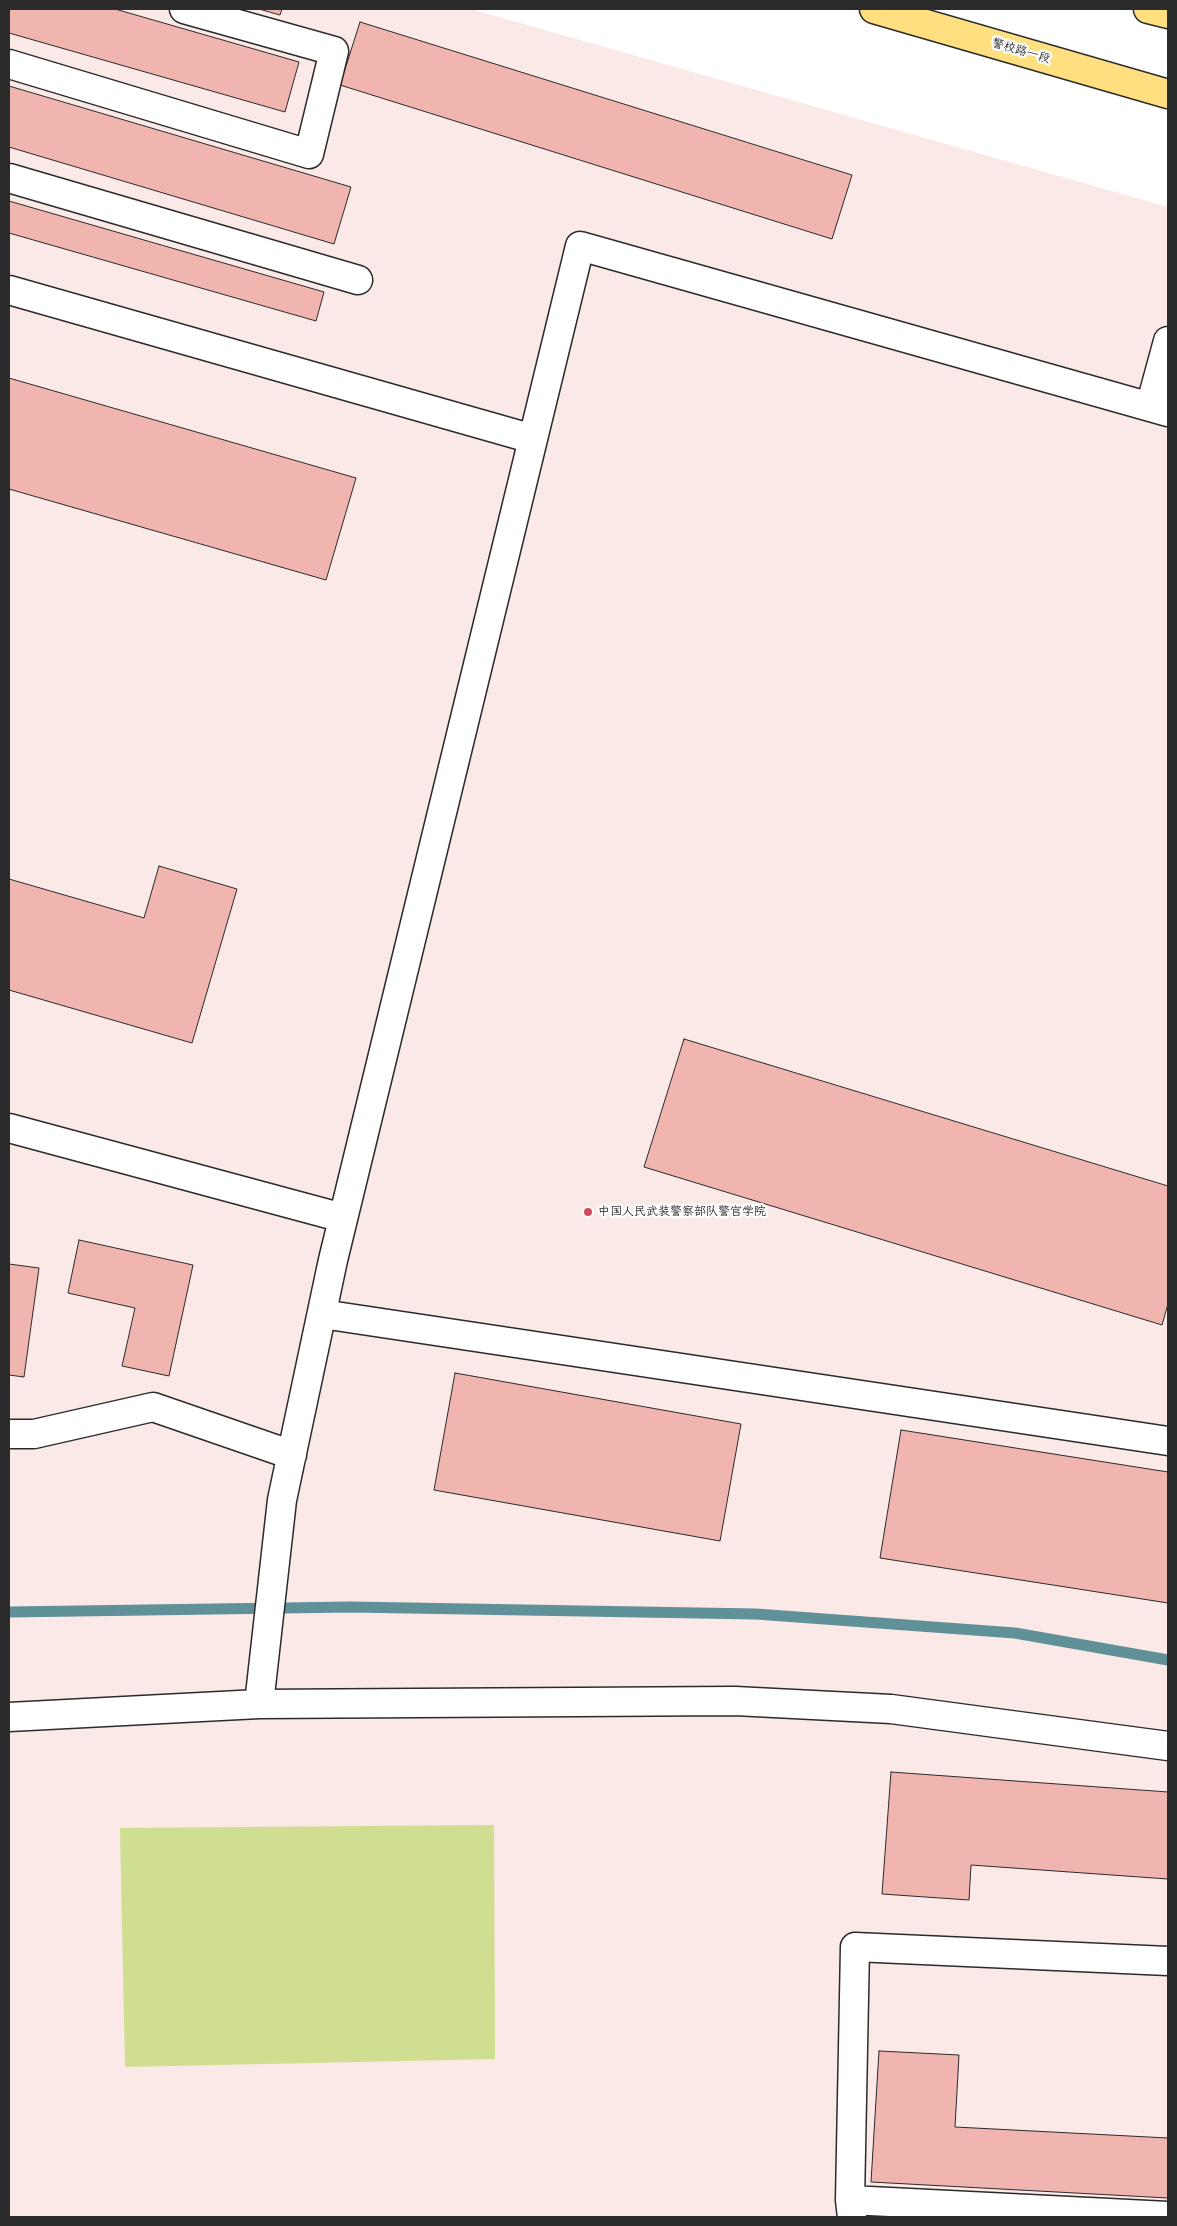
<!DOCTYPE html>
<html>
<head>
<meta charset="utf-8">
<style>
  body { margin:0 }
  #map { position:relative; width:1177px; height:2226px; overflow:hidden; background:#fff; font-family:"Playpen Sans",sans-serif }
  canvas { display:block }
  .frame { position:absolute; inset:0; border:10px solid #2b2b2b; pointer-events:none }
</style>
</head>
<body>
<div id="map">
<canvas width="1177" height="2226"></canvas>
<div class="frame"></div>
</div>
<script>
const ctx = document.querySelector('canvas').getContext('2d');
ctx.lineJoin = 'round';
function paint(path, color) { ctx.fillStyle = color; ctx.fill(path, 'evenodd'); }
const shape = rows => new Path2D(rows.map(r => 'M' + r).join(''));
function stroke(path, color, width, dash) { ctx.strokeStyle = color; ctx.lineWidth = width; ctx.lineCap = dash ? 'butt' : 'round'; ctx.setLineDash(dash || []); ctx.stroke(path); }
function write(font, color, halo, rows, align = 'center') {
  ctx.font = font + ' "Playpen Sans","LXGW WenKai TC",sans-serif'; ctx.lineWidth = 4.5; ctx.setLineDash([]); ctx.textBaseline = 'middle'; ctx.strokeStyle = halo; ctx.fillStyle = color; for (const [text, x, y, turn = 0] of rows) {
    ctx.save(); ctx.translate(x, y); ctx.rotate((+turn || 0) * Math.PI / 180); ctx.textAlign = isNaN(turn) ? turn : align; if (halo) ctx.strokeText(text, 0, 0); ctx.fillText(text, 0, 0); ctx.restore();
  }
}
const built = shape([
  [9,9,471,9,1168,207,1168,2217,9,2217]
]);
const green = shape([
  [494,1825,495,2059,125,2067,120,1828]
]);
const stream = shape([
  [9,1612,351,1607,756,1614,1015,1633,1168,1660]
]);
const building = shape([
  [9,9,115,9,299,62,285,112,9,33,9,9],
  [259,9,282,9,280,15,259,9],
  [360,22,852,175,832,239,340,85,360,22],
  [9,86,351,187,334,244,9,147,9,86],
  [9,201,324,292,316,321,9,233,9,201],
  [9,378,356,478,326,580,9,489,9,378],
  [159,866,237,889,192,1043,9,990,9,879,144,918,159,866],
  [684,1039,1168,1186,1168,1304,1162,1325,644,1167,684,1039],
  [79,1240,193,1265,169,1376,122,1366,135,1308,68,1293,79,1240],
  [9,1264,39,1268,24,1377,9,1375,9,1264],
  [455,1373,741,1424,720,1541,434,1490,455,1373],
  [901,1430,1168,1472,1168,1603,880,1558,901,1430],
  [891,1772,1168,1792,1168,1879,971,1865,969,1900,882,1894,891,1772],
  [879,2051,959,2055,955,2127,1168,2138,1168,2198,871,2182,879,2051]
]);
const minor = shape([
  [9,64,309,154,334,51,184,9],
  [9,178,358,280],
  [9,290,533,439],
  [1150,407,1168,341],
  [9,1128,343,1218],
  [322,1314,1168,1441],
  [9,1434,34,1434,153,1407,292,1455],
  [259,1704,282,1500,333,1260,580,246,1168,412],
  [9,1717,259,1704,735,1701,891,1709,1168,1746],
  [850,2200,1168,2216],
  [852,2217,850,2200,855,1947,1168,1961]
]);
const major = shape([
  [874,9,1168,94],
  [1148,9,1168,14]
]);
const markers = [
  [588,1212,5,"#d1495b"]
];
const streetNames = [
  ["警校路一段",1021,51,16]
];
const poiNames = [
  ["中国人民武装警察部队警官学院",598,1212]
];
paint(built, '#fae9e7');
paint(green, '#cfde91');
stroke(stream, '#609098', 11);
paint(building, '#f0b5af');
stroke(building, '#2b2b2b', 1);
stroke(minor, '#2b2b2b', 31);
stroke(major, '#2b2b2b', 31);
stroke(minor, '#fff', 28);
stroke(major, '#ffdf80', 28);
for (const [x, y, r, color] of markers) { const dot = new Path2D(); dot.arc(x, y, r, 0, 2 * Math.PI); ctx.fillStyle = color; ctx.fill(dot); stroke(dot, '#fff', 2); }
write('12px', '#2b2b2b', '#fff', streetNames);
write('12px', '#2b2b2b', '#fff', poiNames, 'left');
</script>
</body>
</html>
